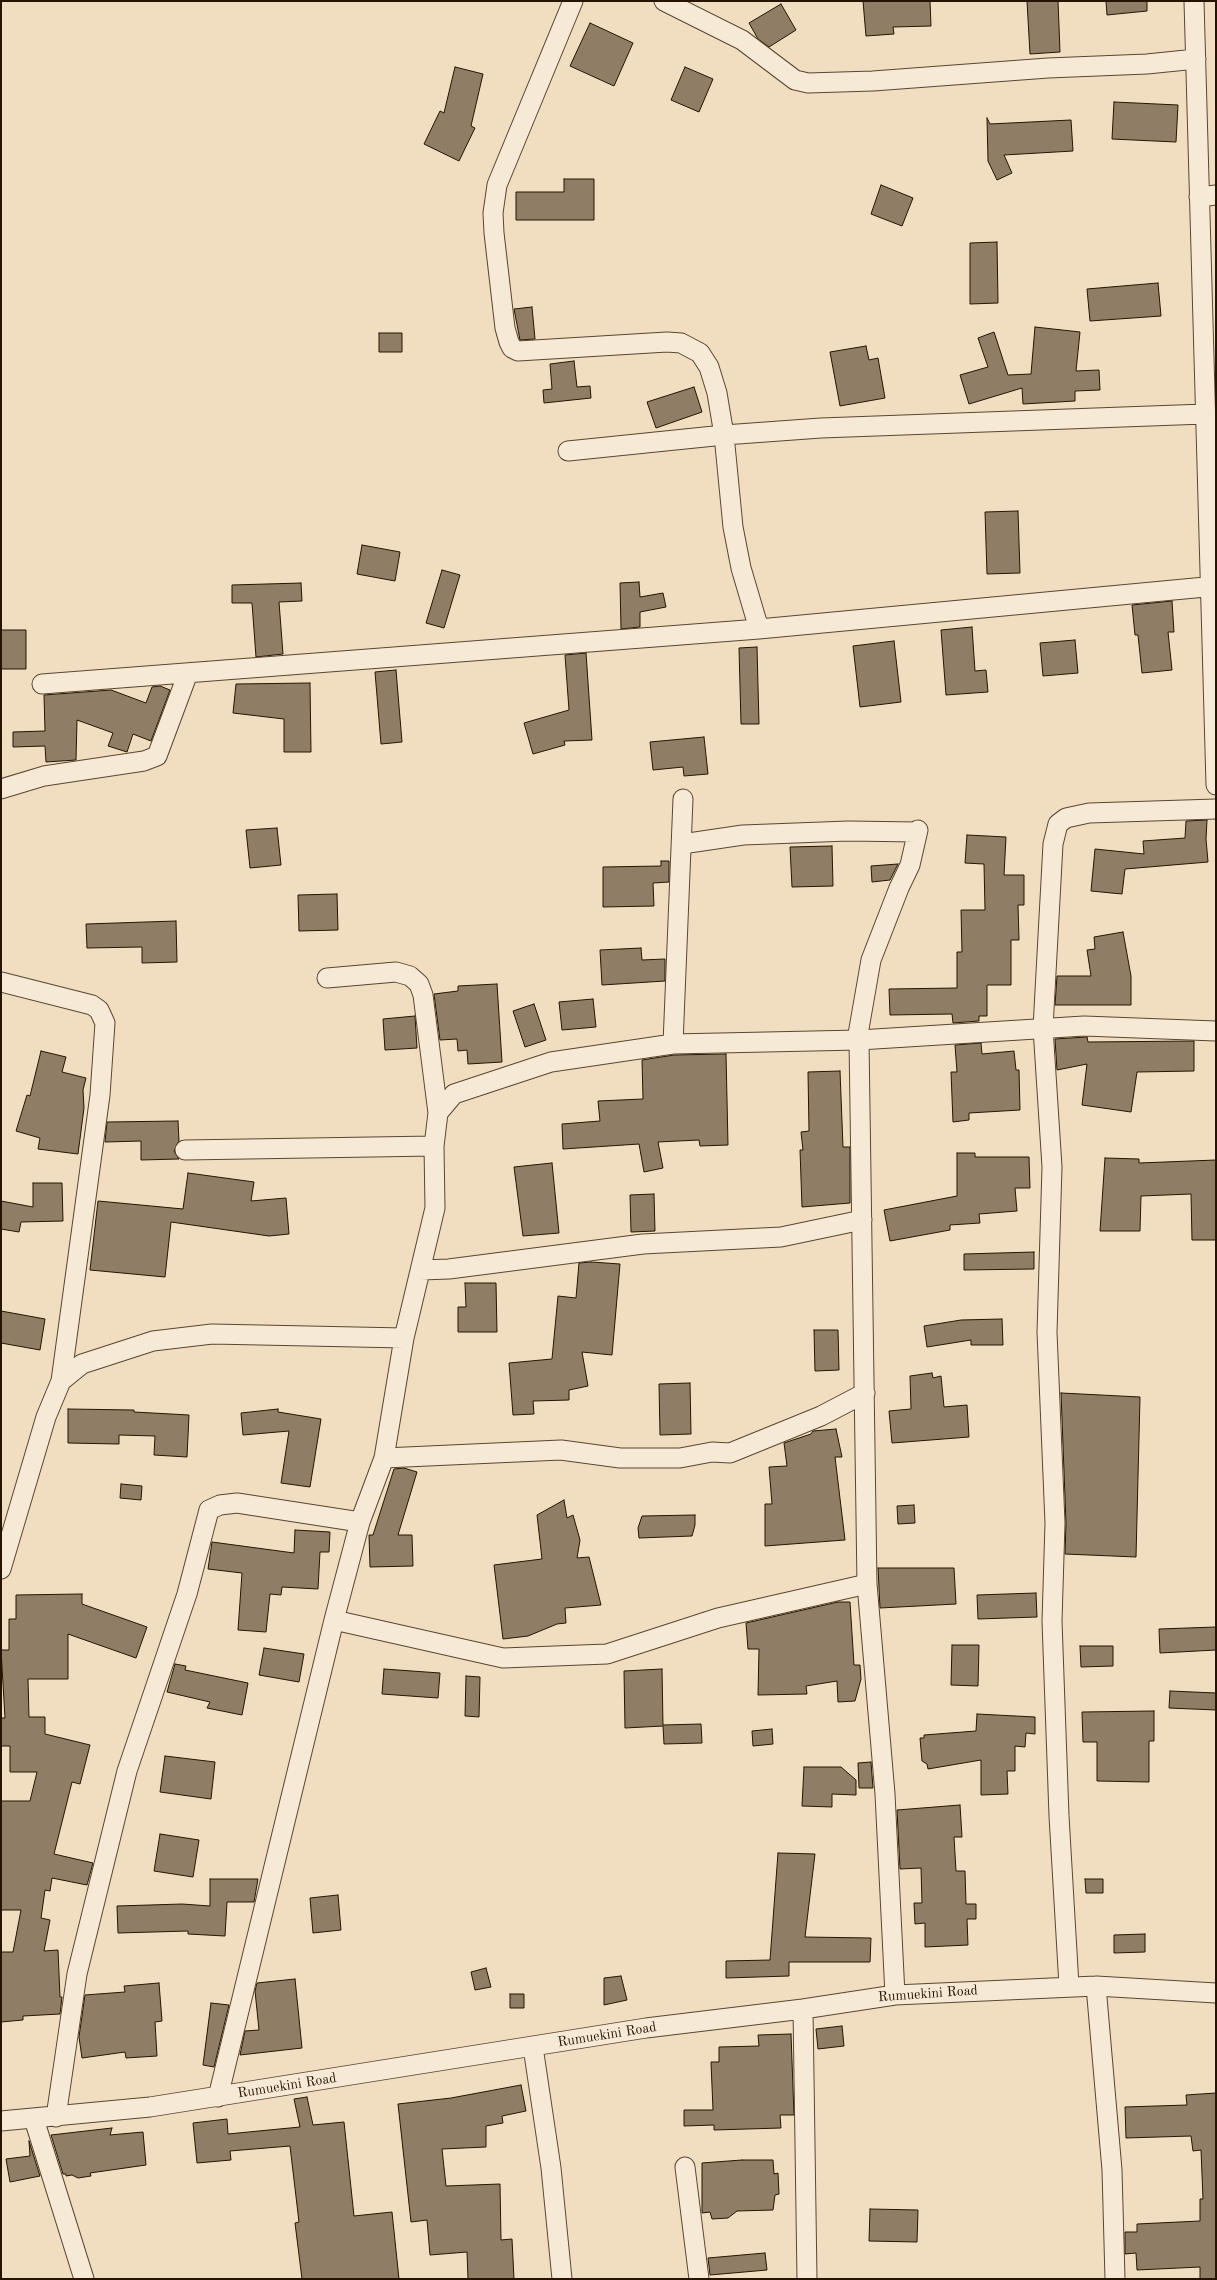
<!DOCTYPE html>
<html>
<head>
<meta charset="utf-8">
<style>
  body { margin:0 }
  #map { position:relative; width:1217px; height:2280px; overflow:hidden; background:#f1dec1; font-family:"Old Standard TT",serif }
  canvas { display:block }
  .frame { position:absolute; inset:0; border:2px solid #261401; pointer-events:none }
</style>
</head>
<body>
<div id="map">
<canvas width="1217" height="2280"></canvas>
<div class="frame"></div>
</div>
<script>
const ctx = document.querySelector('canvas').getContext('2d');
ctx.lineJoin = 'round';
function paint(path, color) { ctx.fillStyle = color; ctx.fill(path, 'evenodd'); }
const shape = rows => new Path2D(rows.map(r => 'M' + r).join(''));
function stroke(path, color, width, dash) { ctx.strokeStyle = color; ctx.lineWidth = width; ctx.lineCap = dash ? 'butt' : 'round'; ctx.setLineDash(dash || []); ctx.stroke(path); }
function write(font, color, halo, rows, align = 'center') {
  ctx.font = font + ' "Old Standard TT",serif'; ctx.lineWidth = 4; ctx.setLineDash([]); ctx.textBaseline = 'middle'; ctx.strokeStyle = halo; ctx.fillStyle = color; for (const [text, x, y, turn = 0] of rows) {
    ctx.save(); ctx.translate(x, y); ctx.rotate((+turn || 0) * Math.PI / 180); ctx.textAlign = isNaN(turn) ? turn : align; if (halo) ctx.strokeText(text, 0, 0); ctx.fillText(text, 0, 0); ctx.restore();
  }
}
const building = shape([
  [863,1,930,1,931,26,893,27,894,34,866,36,863,1],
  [1027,1,1058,1,1060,52,1030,54,1027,1],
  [1106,1,1147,1,1147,11,1107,15,1106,1],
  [781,4,796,30,769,47,758,39,749,23,781,4],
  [590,23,633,43,614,86,570,66,590,23],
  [455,67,483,74,471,126,475,128,459,161,424,144,440,111,444,113,455,67],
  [685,67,713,79,699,112,671,100,685,67],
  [1114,102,1178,105,1176,142,1112,139,1114,102],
  [987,118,990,124,1071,120,1073,151,1004,155,1012,173,997,180,988,161,987,118],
  [564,179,594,179,594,220,516,220,516,192,564,192,564,179],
  [881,185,913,198,902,226,871,214,881,185],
  [997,242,998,303,970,304,970,243,997,242],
  [1158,283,1161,316,1090,321,1087,289,1158,283],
  [532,307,535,339,520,340,514,309,532,307],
  [1035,327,1080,332,1076,371,1099,370,1100,390,1075,391,1075,401,1023,404,1022,388,969,404,960,375,988,367,978,338,994,332,1008,375,1031,374,1035,327],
  [379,333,402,333,402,352,379,352,379,333],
  [866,346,869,360,878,358,885,398,840,406,830,352,866,346],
  [574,361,577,387,590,386,591,398,544,403,543,390,552,389,550,364,574,361],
  [694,387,702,412,656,428,647,402,694,387],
  [1018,511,1020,573,987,574,985,512,1018,511],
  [362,545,400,552,395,581,357,574,362,545],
  [442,570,460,575,444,628,426,623,442,570],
  [639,582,640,597,663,593,666,607,640,612,640,627,621,629,620,583,639,582],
  [301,583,302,601,279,602,283,654,256,657,252,603,232,603,232,585,301,583],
  [1172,601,1174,632,1168,632,1172,670,1142,673,1138,635,1135,635,1132,605,1172,601],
  [972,627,975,671,986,670,988,692,946,695,941,630,972,627],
  [1,630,26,630,26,669,1,669,1,630],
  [1075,640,1078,673,1043,676,1040,643,1075,640],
  [894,641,901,702,860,707,853,646,894,641],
  [757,647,759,724,741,724,739,648,757,647],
  [586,653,592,740,564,741,565,745,533,754,524,723,569,710,565,655,586,653],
  [396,670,402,742,381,744,375,672,396,670],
  [310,683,311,752,284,752,284,719,233,713,236,684,310,683],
  [160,686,170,690,151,741,133,734,127,752,108,746,113,733,77,720,76,760,46,762,45,746,13,747,13,732,45,731,44,695,111,690,146,703,152,687,160,686],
  [704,737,708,774,684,776,683,767,653,770,650,742,704,737],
  [1207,820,1206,839,1208,862,1125,869,1122,894,1091,891,1095,849,1144,854,1143,841,1185,838,1186,821,1207,820],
  [277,828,281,865,250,868,246,830,277,828],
  [967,835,1006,837,1004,875,1024,875,1024,905,1018,905,1019,940,1011,940,1011,985,987,985,987,1016,979,1016,979,1021,953,1023,952,1014,890,1015,889,989,957,988,957,952,962,952,961,910,985,910,984,864,965,863,967,835],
  [832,846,833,886,792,887,790,847,832,846],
  [661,861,669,861,669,882,653,883,654,906,603,907,603,867,661,866,661,861],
  [898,864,890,880,872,882,871,866,898,864],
  [337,894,338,930,299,931,298,895,337,894],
  [176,921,177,962,142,963,142,947,87,948,86,924,176,921],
  [1123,932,1131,976,1131,1005,1055,1005,1057,976,1091,976,1087,950,1095,949,1094,937,1123,932],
  [641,948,642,960,665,959,665,981,602,985,600,950,641,948],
  [497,984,502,1062,468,1064,467,1050,458,1051,457,1039,440,1040,434,994,458,991,458,986,497,984],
  [593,999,596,1027,562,1030,559,1002,593,999],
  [534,1004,546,1040,525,1047,513,1011,534,1004],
  [415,1016,417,1048,385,1050,383,1019,415,1016],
  [1087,1037,1088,1042,1194,1041,1194,1071,1137,1072,1131,1112,1082,1105,1087,1064,1057,1070,1055,1039,1087,1037],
  [981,1043,982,1054,1014,1051,1016,1070,1019,1070,1020,1110,969,1113,969,1120,953,1122,951,1072,957,1072,955,1045,981,1043],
  [41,1051,66,1057,62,1072,86,1078,83,1090,84,1108,78,1154,38,1149,40,1138,16,1131,27,1095,30,1096,41,1051],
  [726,1054,728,1145,700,1146,699,1140,658,1142,663,1168,644,1172,639,1144,563,1149,562,1124,600,1121,598,1101,643,1099,642,1060,674,1055,726,1054],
  [840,1071,843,1147,850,1147,850,1203,802,1207,800,1150,803,1150,801,1132,809,1131,808,1072,840,1071],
  [178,1121,179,1141,174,1151,179,1159,141,1160,141,1141,105,1142,107,1122,178,1121],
  [957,1153,975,1153,975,1157,1029,1157,1030,1188,1015,1188,1017,1211,979,1214,980,1223,950,1225,950,1230,890,1241,884,1210,957,1196,957,1153],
  [1105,1158,1139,1159,1139,1163,1216,1160,1216,1240,1192,1240,1191,1194,1141,1196,1140,1231,1100,1231,1105,1158],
  [552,1163,559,1233,523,1236,514,1167,552,1163],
  [188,1173,254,1182,251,1201,286,1198,289,1234,269,1236,171,1222,165,1277,90,1270,98,1201,183,1209,188,1173],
  [33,1183,62,1183,63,1221,21,1222,19,1232,1,1229,1,1201,33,1207,33,1183],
  [654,1194,655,1231,631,1232,630,1195,654,1194],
  [1034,1252,1034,1269,964,1270,964,1254,1034,1252],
  [591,1262,620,1264,612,1355,582,1352,588,1386,569,1390,569,1400,533,1401,534,1414,513,1415,509,1363,552,1359,558,1296,576,1298,579,1263,591,1262],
  [465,1283,496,1283,497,1332,458,1332,458,1307,466,1307,465,1283],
  [1,1311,45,1319,40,1350,1,1343,1,1311],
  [1002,1319,1003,1345,971,1345,971,1340,927,1347,924,1326,961,1320,1002,1319],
  [814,1330,838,1330,839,1370,815,1371,814,1330],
  [932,1373,933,1378,941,1376,944,1407,967,1405,969,1437,892,1443,889,1411,911,1409,910,1376,932,1373],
  [690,1383,691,1434,660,1435,659,1384,690,1383],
  [1061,1393,1140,1397,1136,1557,1065,1554,1066,1523,1061,1393],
  [68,1409,134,1410,134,1412,189,1415,187,1457,154,1455,155,1436,119,1435,119,1444,68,1443,68,1409],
  [278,1409,278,1412,321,1419,310,1487,281,1483,289,1431,243,1435,241,1413,278,1409],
  [836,1429,842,1457,835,1457,845,1540,765,1546,765,1504,772,1504,769,1467,787,1466,784,1443,811,1434,813,1431,836,1429],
  [404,1468,417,1472,398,1535,412,1535,413,1566,370,1567,369,1535,373,1535,394,1469,404,1468],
  [121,1484,142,1486,141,1500,120,1498,121,1484],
  [564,1500,567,1518,573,1515,580,1540,577,1558,589,1557,601,1605,565,1608,566,1623,557,1624,528,1636,503,1639,494,1565,542,1559,537,1515,564,1500],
  [914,1505,915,1523,898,1524,897,1506,914,1505],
  [695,1515,695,1525,692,1536,639,1538,638,1528,642,1516,695,1515],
  [295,1530,330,1532,329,1552,320,1552,318,1589,282,1587,281,1595,270,1594,266,1632,238,1630,242,1573,208,1569,212,1542,294,1553,295,1530],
  [878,1568,954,1568,956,1604,880,1608,878,1568],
  [1036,1593,1037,1617,978,1619,977,1595,1036,1593],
  [82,1594,82,1604,147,1627,136,1658,68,1634,68,1679,28,1679,29,1717,45,1717,45,1734,90,1745,80,1784,72,1782,54,1854,93,1863,87,1885,52,1878,50,1891,45,1890,41,1918,50,1920,44,1951,58,1950,60,1997,62,1997,60,2014,23,2016,23,2020,1,2022,1,1952,13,1952,21,1910,1,1910,1,1801,30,1801,37,1772,10,1772,10,1746,1,1746,1,1718,5,1718,1,1650,9,1650,9,1619,16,1619,16,1595,82,1594],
  [838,1602,850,1602,854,1665,860,1665,861,1679,855,1701,838,1702,837,1681,806,1686,807,1694,758,1695,759,1649,748,1649,746,1623,838,1602],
  [1216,1627,1216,1650,1160,1653,1159,1629,1216,1627],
  [952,1645,979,1645,978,1686,951,1685,952,1645],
  [1080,1646,1113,1646,1113,1666,1081,1667,1080,1646],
  [264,1648,304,1654,299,1682,259,1675,264,1648],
  [175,1664,186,1666,185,1670,248,1683,242,1715,207,1708,210,1702,167,1692,175,1664],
  [384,1669,440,1673,438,1698,382,1694,384,1669],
  [662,1669,663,1725,701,1724,702,1743,664,1744,663,1726,625,1728,624,1671,662,1669],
  [466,1676,480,1677,479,1717,465,1716,466,1676],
  [1170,1691,1216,1693,1216,1710,1169,1708,1170,1691],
  [1154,1711,1154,1741,1149,1741,1149,1782,1097,1781,1097,1742,1083,1742,1082,1712,1154,1711],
  [977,1714,1035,1717,1035,1734,1026,1733,1025,1747,1015,1746,1015,1771,1007,1771,1008,1794,981,1795,981,1760,928,1769,927,1764,922,1761,920,1738,924,1738,924,1735,976,1731,977,1714],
  [772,1729,773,1744,753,1746,752,1731,772,1729],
  [165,1756,215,1762,211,1799,160,1792,165,1756],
  [871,1762,873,1788,859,1788,858,1763,871,1762],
  [804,1767,841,1767,856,1780,856,1795,832,1794,832,1807,802,1806,804,1767],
  [960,1805,962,1837,954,1837,956,1871,965,1871,966,1904,976,1904,976,1919,967,1919,968,1945,925,1947,925,1923,915,1924,914,1903,922,1903,921,1868,900,1869,897,1810,960,1805],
  [160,1834,199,1840,193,1877,154,1871,160,1834],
  [778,1853,815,1854,805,1937,871,1938,870,1962,789,1962,789,1976,726,1978,726,1961,770,1960,778,1853],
  [210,1879,258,1879,254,1902,227,1902,225,1936,188,1934,188,1931,118,1933,117,1906,182,1904,210,1906,210,1879],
  [1085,1879,1103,1879,1103,1893,1086,1893,1085,1879],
  [338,1895,341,1930,313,1933,310,1898,338,1895],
  [1145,1934,1145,1952,1114,1953,1114,1935,1145,1934],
  [486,1968,491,1987,475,1990,471,1972,486,1968],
  [621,1976,627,2000,604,2005,604,1978,621,1976],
  [295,1979,302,2048,240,2055,245,2031,259,2030,255,1991,257,1983,295,1979],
  [159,1983,162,2021,155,2022,157,2056,126,2058,125,2052,82,2058,79,2037,85,1995,125,1992,124,1986,159,1983],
  [510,1994,524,1994,524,2008,510,2008,510,1994],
  [211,2003,229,2005,214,2067,203,2065,211,2003],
  [842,2026,844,2046,818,2049,816,2029,842,2026],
  [791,2034,794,2115,780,2115,781,2128,714,2130,714,2125,684,2126,684,2110,713,2110,711,2062,719,2062,719,2047,759,2046,758,2035,791,2034],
  [521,2085,526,2111,502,2116,503,2123,486,2126,486,2147,442,2149,446,2186,500,2184,501,2240,512,2239,514,2279,468,2279,467,2252,430,2255,427,2220,411,2222,398,2104,451,2098,521,2085],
  [1216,2093,1216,2279,1200,2279,1200,2267,1137,2270,1136,2253,1125,2254,1125,2232,1137,2232,1137,2224,1200,2221,1200,2199,1203,2199,1201,2150,1193,2151,1191,2136,1126,2138,1125,2107,1187,2105,1186,2095,1216,2093],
  [307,2097,313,2125,344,2122,354,2216,392,2212,399,2279,302,2279,295,2223,299,2222,290,2146,230,2151,231,2160,197,2163,193,2123,227,2119,228,2134,300,2127,294,2099,307,2097],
  [112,2128,110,2135,143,2132,146,2165,90,2173,91,2176,78,2178,72,2175,66,2176,66,2174,63,2174,51,2135,112,2128],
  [29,2141,40,2176,10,2182,6,2159,30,2156,29,2141],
  [742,2160,773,2160,774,2174,778,2173,779,2194,775,2195,773,2210,737,2211,728,2218,712,2219,710,2212,702,2213,702,2163,742,2160],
  [870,2209,918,2210,917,2242,869,2241,870,2209],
  [765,2253,767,2270,710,2275,708,2258,765,2253]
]);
const minor = shape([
  [573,1,497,185,493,213,494,233,505,328,509,342,512,348,518,351,667,342,681,343,700,353,709,367,717,393,724,435,733,527,741,568,759,629],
  [664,1,742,40,795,80,808,83,873,81,1048,68,1147,64,1196,59],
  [1194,1,1216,785],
  [1199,197,1216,195],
  [568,451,724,435,821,428,1205,414],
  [42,684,759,629,1216,586],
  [1,789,44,776,144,761,157,756,188,673],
  [682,844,743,835,848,831,917,832],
  [327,978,396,972,410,976,419,984,423,995,438,1113],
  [1,982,92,1005,99,1010,105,1023,100,1095,61,1381,46,1417,1,1569],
  [857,1040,871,960,899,888,910,865,918,830],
  [859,1040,867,1584,885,1794,895,1995],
  [673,1044,683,799],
  [185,1150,434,1146],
  [421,1270,449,1269,643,1244,781,1237,862,1220],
  [61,1381,82,1364,153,1341,212,1334,404,1338],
  [384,1458,561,1450,620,1458,680,1458,712,1452,730,1453,821,1416,865,1393],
  [334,1620,503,1658,607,1654,718,1618,867,1584],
  [1069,1986,1059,1816,1052,1621,1055,1523,1047,1332,1052,1167,1043,1028,1053,844,1058,824,1066,818,1089,813,1216,809],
  [1096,1986,1112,2170,1115,2279],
  [803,2009,807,2279],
  [533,2047,551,2168,562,2279],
  [218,2097,334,1620,360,1522,384,1458,404,1338,435,1208,434,1146,438,1113,454,1094,551,1062,673,1044,859,1040,1084,1026,1216,1031],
  [56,2117,77,1974,127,1771,187,1594,209,1510,220,1505,237,1503,360,1522],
  [34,2119,84,2279],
  [1,2121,150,2107,646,2028,803,2009,895,1995,1096,1986,1216,1993],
  [685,2167,699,2279]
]);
const streetNames = [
  ["Rumuekini Road",928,1994,-4],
  ["Rumuekini Road",607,2035,-9],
  ["Rumuekini Road",287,2086,-9]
];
paint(building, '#907d65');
stroke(building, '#261401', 1);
stroke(minor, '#594631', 21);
stroke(minor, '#f6ead7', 19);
write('14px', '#261401', '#f6ead7', streetNames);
</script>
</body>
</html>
